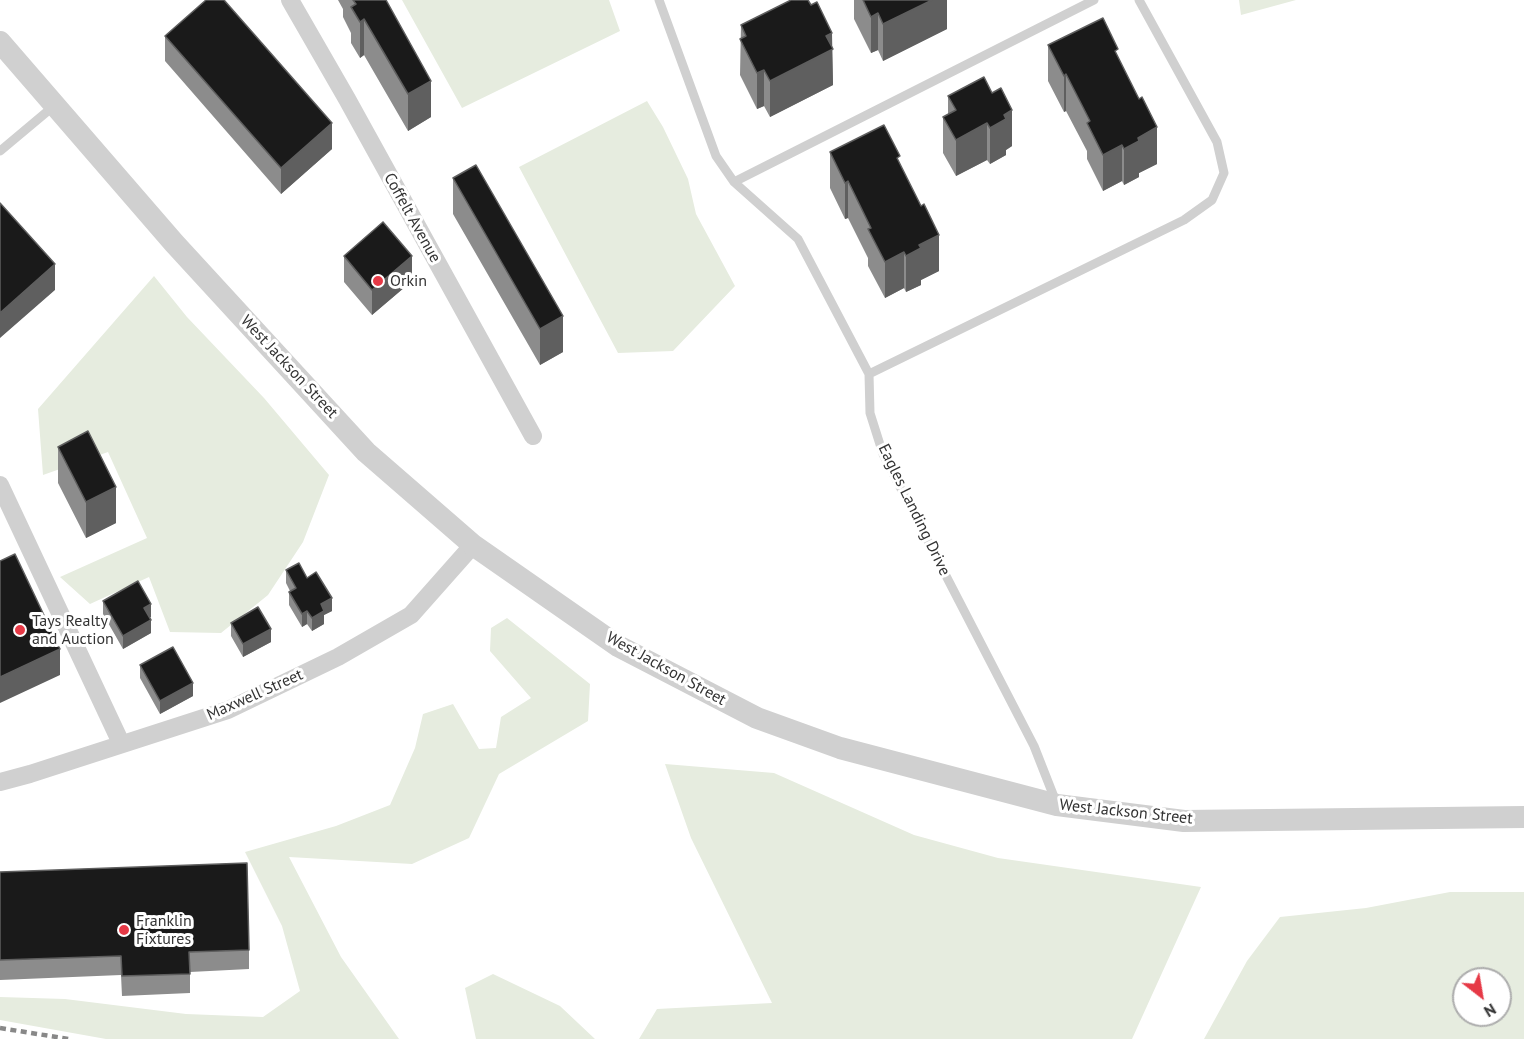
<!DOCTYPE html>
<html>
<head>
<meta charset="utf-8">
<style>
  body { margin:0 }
  #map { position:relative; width:1524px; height:1039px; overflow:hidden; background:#fff; font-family:"PT Sans",sans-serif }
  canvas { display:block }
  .north { position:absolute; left:1452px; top:967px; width:60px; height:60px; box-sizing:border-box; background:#fff; border:2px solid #adadad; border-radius:50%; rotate:149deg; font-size:16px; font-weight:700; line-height:24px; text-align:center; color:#333 }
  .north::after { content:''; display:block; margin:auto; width:21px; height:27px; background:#e63946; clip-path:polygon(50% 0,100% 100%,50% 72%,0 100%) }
</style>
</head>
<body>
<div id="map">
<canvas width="1524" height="1039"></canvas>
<div class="north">N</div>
</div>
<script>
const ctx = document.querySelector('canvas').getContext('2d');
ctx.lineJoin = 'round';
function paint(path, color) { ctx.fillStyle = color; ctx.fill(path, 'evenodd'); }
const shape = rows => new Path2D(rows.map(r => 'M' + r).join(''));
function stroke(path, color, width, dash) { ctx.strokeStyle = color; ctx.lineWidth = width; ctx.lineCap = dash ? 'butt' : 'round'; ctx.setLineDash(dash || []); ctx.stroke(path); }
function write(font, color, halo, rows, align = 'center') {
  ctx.font = font + ' "PT Sans",sans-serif'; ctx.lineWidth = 6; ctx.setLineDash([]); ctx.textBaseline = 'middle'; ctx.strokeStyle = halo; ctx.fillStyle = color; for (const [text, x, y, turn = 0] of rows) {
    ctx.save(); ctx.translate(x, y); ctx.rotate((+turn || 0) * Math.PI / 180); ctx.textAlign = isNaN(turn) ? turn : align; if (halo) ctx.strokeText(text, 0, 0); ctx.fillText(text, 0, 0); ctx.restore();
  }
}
const green = shape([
  [402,0,609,0,620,31,462,108],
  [1239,0,1296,0,1241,15],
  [647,101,663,127,688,179,696,214,735,286,673,351,618,353,519,167],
  [154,276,187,317,264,398,329,475,303,542,268,595,221,633,170,632,149,577,90,604,60,577,147,538,108,452,43,475,38,409],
  [507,618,590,684,588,721,499,774,469,838,412,864,289,857,341,957,399,1039,106,1039,0,1020,0,997,65,999,186,1014,263,1017,300,991,282,926,245,852,336,826,390,805,415,748,423,714,453,704,479,749,496,748,501,717,531,698,490,651,491,628],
  [665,764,774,773,914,835,998,858,1201,887,1132,1039,639,1039,657,1009,772,1003,691,838],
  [1450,892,1524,892,1524,1039,1204,1039,1247,961,1280,917,1366,908],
  [1464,979,1500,979,1500,1015,1464,1015],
  [493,974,560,1006,595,1039,476,1039,465,988]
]);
const service = shape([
  [659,0,716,156,734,182,798,239,869,374,870,413,883,454,1034,746,1056,802],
  [0,151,55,105],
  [734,182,1094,0],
  [869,374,1184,220,1212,200,1224,173,1217,142,1139,0]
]);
const minor = shape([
  [290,0,347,99,533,436],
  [0,485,121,743],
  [0,782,30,774,228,710,338,657,411,615,473,545]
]);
const tertiary = shape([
  [0,42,174,243,366,452,473,545,618,646,757,718,840,748,1057,805,1184,821,1524,817]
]);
const rail = shape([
  [0,1028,69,1039]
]);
const wall = shape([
  [338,0,386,0,431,117,408,131,364,55,360,58,351,43,351,33,343,17,343,9],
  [854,0,947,0,947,29,883,61,878,50,871,53,854,19],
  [741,25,832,47,833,85,770,117,764,106,757,109,740,75],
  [165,36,332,149,281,194,165,61],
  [1048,45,1118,58,1157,164,1139,173,1139,177,1124,185,1122,181,1103,191,1087,159,1087,151,1066,111,1064,112,1048,81],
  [984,77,1012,146,1006,150,1006,155,990,164,987,160,956,176,943,153,943,117,948,114,948,96],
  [830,152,900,164,939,271,921,280,921,285,906,292,904,288,885,298,868,266,868,258,848,218,845,219,830,188],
  [453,178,563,352,540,365,453,214],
  [344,256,412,281,372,315,344,282],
  [58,447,116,523,86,538,58,483],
  [286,570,307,578,332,611,324,615,324,624,312,631,307,624,302,627,289,605,289,592,290,591,286,583],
  [103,601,151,617,149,617,151,633,123,649,103,614],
  [231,623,271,642,243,657,231,636],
  [140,665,193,696,160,714,140,678],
  [0,872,249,950,249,969,190,972,190,993,122,996,121,975,0,980]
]);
const shadedWall = shape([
  [932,0,947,0,947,29,883,61,883,24],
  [878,13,878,50,871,53,871,17],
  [364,19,364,55,360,58,360,22],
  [832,33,833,85,770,117,770,81,826,36],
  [764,70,764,106,757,109,757,73],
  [1066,74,1066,111,1064,112,1064,76],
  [431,81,431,117,408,131,408,94],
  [1012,110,1012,146,1006,150,1006,155,990,164,990,128,1004,115],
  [332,123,332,149,281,194,281,168],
  [987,123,987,160,956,176,956,140],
  [1157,127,1157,164,1139,173,1139,177,1124,185,1124,149,1138,138],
  [1122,145,1122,181,1103,191,1103,155],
  [848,181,848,218,845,219,845,183],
  [939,235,939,271,921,280,921,285,906,292,906,256,919,245],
  [904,252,904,288,885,298,885,262],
  [412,256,412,281,372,315,372,290],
  [55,264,55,290,0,338,0,313],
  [563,316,563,352,540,365,540,329],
  [116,487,116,523,86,538,86,502],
  [332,598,332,611,324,615,324,624,312,631,312,618,321,604],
  [151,604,151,617,144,621,144,608],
  [307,611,307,624,302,627,302,614],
  [151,620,151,633,123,649,123,636],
  [271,629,271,642,243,657,243,644],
  [60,649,60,675,0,703,0,677],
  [193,683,193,696,160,714,160,701]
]);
const building = shape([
  [206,0,224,0,332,123,281,168,165,36,206,0],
  [353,0,386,0,431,81,408,94,364,19,360,22,351,7,356,4,353,0],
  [791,0,808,0,811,5,817,2,832,33,826,36,833,49,770,81,764,70,757,73,740,39,746,36,741,25,791,0],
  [863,0,932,0,883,24,878,13,871,17,863,0],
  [1103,18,1118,49,1115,51,1139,99,1142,97,1157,127,1138,138,1139,141,1124,149,1122,145,1103,155,1087,123,1090,121,1066,74,1064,76,1048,45,1103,18],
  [984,77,992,93,1001,88,1012,110,1004,115,1006,119,990,128,987,123,956,140,943,117,956,110,948,96,984,77],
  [884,125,900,156,897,158,921,206,924,204,939,235,919,245,921,248,906,256,904,252,885,262,868,229,871,228,848,181,845,183,830,152,884,125],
  [476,165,563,316,540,329,453,178,476,165],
  [0,203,55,264,0,313,0,203],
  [383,222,412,256,372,290,344,256,383,222],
  [88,431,116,487,86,502,58,447,88,431],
  [15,554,60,649,0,677,0,561,15,554],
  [299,563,307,578,316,572,332,598,321,604,324,611,312,618,307,611,302,614,289,592,296,588,286,570,299,563],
  [138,581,151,604,144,608,151,620,123,636,103,601,138,581],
  [258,607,271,629,243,644,231,623,258,607],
  [173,647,193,683,160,701,140,665,173,647],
  [247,863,249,950,189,952,190,974,122,976,121,956,0,960,0,872,247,863]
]);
const markers = [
  [378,281,6,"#e63946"],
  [20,630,6,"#e63946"],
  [124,930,6,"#e63946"]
];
const streetNames = [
  ["Coffelt Avenue",412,218,61],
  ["West Jackson Street",289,367,47],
  ["Eagles Landing Drive",914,510,64],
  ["West Jackson Street",666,669,29],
  ["Maxwell Street",255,695,-24],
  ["West Jackson Street",1126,812,6]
];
const poiNames = [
  ["Orkin",390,281],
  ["Tays Realty",32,621],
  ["and Auction",32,639],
  ["Franklin",136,921],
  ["Fixtures",136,939]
];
paint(green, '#e6ecdf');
stroke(service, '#d0d0d0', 9);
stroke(minor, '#d0d0d0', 18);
stroke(tertiary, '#d0d0d0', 22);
stroke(rail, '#888', 4.5, [6, 4.5]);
paint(wall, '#8c8c8c');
paint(shadedWall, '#5f5f5f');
paint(building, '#1a1a1a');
stroke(building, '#5f5f5f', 1.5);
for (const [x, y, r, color] of markers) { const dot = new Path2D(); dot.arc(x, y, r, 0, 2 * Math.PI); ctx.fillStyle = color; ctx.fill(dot); stroke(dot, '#fff', 2); }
write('16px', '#333', '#fff', streetNames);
write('16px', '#333', '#fff', poiNames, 'left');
</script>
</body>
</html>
